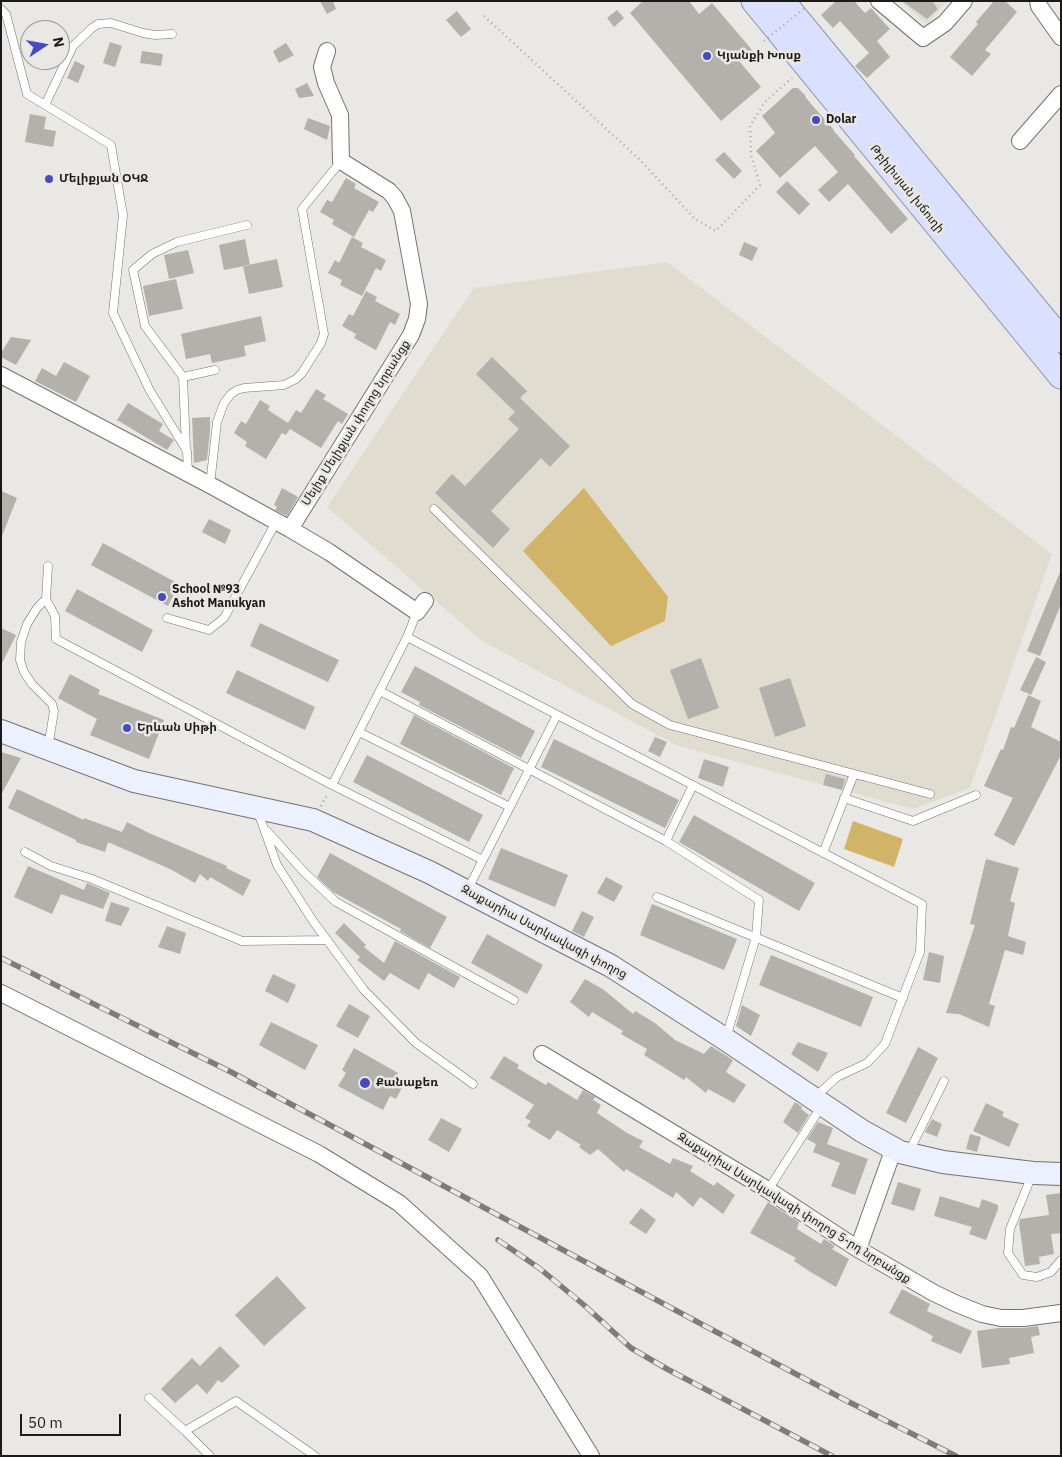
<!DOCTYPE html>
<html>
<head>
<meta charset="utf-8">
<style>
  body { margin:0 }
  #map { position:relative; width:1062px; height:1457px; overflow:hidden; background:#eae8e4; font-family:"IBM Plex Sans",sans-serif }
  canvas { display:block }
  .frame { position:absolute; inset:0; border:2px solid #1b1a19; pointer-events:none }
  .north { position:absolute; left:20px; top:20px; width:50px; height:50px; box-sizing:border-box; background:#eae8e4; border:1px solid #979693; border-radius:50%; rotate:78deg; font-size:14px; font-weight:700; line-height:20px; text-align:center; color:#1b1a19 }
  .north::after { content:''; display:block; margin:auto; width:18px; height:22px; background:#464bc1; clip-path:polygon(50% 0,100% 100%,50% 72%,0 100%) }
  .scale { position:absolute; left:20px; top:1414px; width:101px; height:22px; box-sizing:border-box; border:2px solid #1b1a19; border-top:0; padding-left:6px; font-size:15px; line-height:18px; white-space:nowrap; color:#1b1a19; -webkit-text-stroke:4px #eae8e4; paint-order:stroke }
</style>
</head>
<body>
<div id="map">
<canvas width="1062" height="1457"></canvas>
<div class="frame"></div>
<div class="north">N</div>
<div class="scale">50 m</div>
</div>
<script>
const ctx = document.querySelector('canvas').getContext('2d');
ctx.lineJoin = 'round';
function paint(path, color) { ctx.fillStyle = color; ctx.fill(path, 'evenodd'); }
const shape = rows => new Path2D(rows.map(r => 'M' + r).join(''));
function stroke(path, color, width, dash) { ctx.strokeStyle = color; ctx.lineWidth = width; ctx.lineCap = dash ? 'butt' : 'round'; ctx.setLineDash(dash || []); ctx.stroke(path); }
function write(font, color, halo, rows, align = 'center') {
  ctx.font = font + ' "IBM Plex Sans","Noto Sans Armenian",sans-serif'; ctx.lineWidth = 5; ctx.setLineDash([]); ctx.textBaseline = 'middle'; ctx.strokeStyle = halo; ctx.fillStyle = color; for (const [text, x, y, turn = 0] of rows) {
    ctx.save(); ctx.translate(x, y); ctx.rotate((+turn || 0) * Math.PI / 180); ctx.textAlign = isNaN(turn) ? turn : align; if (halo) ctx.strokeText(text, 0, 0); ctx.fillText(text, 0, 0); ctx.restore();
  }
}
const built = shape([
  [899,1,947,1,927,24],
  [667,262,1052,554,970,788,913,809,678,746,482,641,327,507,474,288]
]);
const green = shape([
  [584,488,668,597,665,621,611,646,523,551],
  [853,821,903,839,894,867,844,849]
]);
const building = shape([
  [320,1,333,1,336,9,327,14],
  [643,1,689,1,699,14,712,3,753,51,740,62,761,87,721,121,630,13],
  [836,1,854,1,865,13,871,8,890,29,877,41,890,57,867,78,855,66,869,53,840,21,833,28,821,15],
  [902,1,932,1,938,9,927,19],
  [994,1,1005,1,1017,12,985,50,991,54,972,76,950,57,978,24,976,22],
  [617,10,624,18,614,27,607,18],
  [457,11,471,29,461,37,446,20],
  [110,42,122,46,115,67,103,63],
  [286,43,294,55,279,63,273,51],
  [142,51,163,54,161,66,140,63],
  [75,61,85,66,78,83,67,78],
  [307,83,314,96,299,98,295,89],
  [793,88,798,88,805,95,806,98,834,130,833,130,855,155,854,156,908,219,891,234,848,184,829,202,818,190,838,172,815,146,780,178,756,151,775,133,762,116],
  [30,114,46,117,44,129,56,131,53,147,25,142],
  [308,118,330,126,327,140,304,129],
  [724,152,742,171,734,179,715,160],
  [346,178,356,184,354,188,379,202,373,212,369,210,354,237,332,224,334,220,320,212,327,200,332,202],
  [787,181,810,204,799,215,776,192],
  [352,237,363,243,361,247,386,260,381,271,376,268,362,296,340,285,342,280,328,273,335,260,339,263],
  [245,239,250,265,224,270,219,245],
  [744,242,758,248,752,261,739,255],
  [188,250,194,273,169,279,164,255],
  [277,259,283,287,249,294,243,266],
  [176,279,183,309,149,316,143,286],
  [366,291,377,297,375,301,400,314,395,325,390,322,376,350,354,338,356,334,342,326,349,314,353,316],
  [261,316,266,341,244,346,246,356,212,363,210,354,186,359,181,334],
  [11,337,31,340,16,365,1,357,1,353],
  [492,357,527,391,520,398,570,446,550,467,541,458,491,511,510,529,493,548,435,493,452,474,465,486,519,429,508,419,515,412,476,374],
  [64,362,90,376,76,402,35,381,42,368,56,376],
  [316,389,326,395,323,399,348,414,342,424,338,421,321,448,290,429,286,435,282,433,266,459,245,446,247,442,234,433,241,421,246,424,260,400,270,406,268,410,288,423,296,410,301,413],
  [128,403,163,424,159,431,174,440,167,450,117,420],
  [210,417,210,430,207,460,194,463,192,418],
  [282,488,298,497,287,516,275,510,277,507,274,505],
  [1,491,17,498,2,536,1,536],
  [209,519,231,530,225,544,202,532],
  [103,543,179,584,168,606,91,565],
  [1060,572,1061,604,1040,656,1027,651],
  [77,589,153,630,142,652,65,611],
  [260,623,339,660,328,682,250,646],
  [1,628,16,635,1,665],
  [1036,657,1046,662,1031,695,1020,690],
  [701,658,719,708,688,719,670,670],
  [415,666,535,731,521,758,419,705,420,702,401,692],
  [237,670,315,707,305,730,226,693],
  [70,674,100,690,98,694,164,720,149,759,90,735,97,719,58,698],
  [790,678,806,726,775,737,759,688],
  [1028,695,1041,701,1031,727,1061,742,1061,755,1014,846,994,835,1013,798,984,786,1001,749,1003,750,1011,727,1014,728],
  [414,715,514,768,501,795,400,744],
  [655,737,667,742,660,757,648,751],
  [554,739,679,800,665,828,541,767],
  [1,752,21,758,1,795],
  [367,755,483,815,469,842,353,782],
  [704,759,729,767,723,787,698,778],
  [826,774,845,779,842,790,823,785],
  [17,789,84,820,84,818,122,832,127,822,149,833,227,866,226,868,251,880,243,896,210,877,208,881,200,874,195,883,170,869,108,842,105,852,76,842,76,840,8,808],
  [694,815,815,883,799,911,679,842],
  [501,848,568,875,555,907,488,879],
  [330,853,447,917,430,948,400,931,401,929,333,892,317,877],
  [986,859,1019,868,1010,901,1015,903,1008,936,1026,942,1023,955,1005,950,989,1004,995,1006,989,1027,959,1014,946,1013,975,925,970,924],
  [28,866,84,890,87,883,110,893,103,909,61,894,52,914,14,897],
  [606,877,623,886,614,902,597,893],
  [111,902,130,908,121,926,105,921],
  [652,904,737,939,724,970,640,935],
  [582,911,594,917,584,937,572,931],
  [344,923,366,945,364,947,384,963,395,941,460,977,454,988,428,973,419,990,390,973,384,981,357,960,360,957,335,933],
  [167,926,186,933,180,954,158,947],
  [487,934,543,965,527,994,471,963],
  [929,952,944,956,940,983,923,980],
  [771,955,873,997,861,1027,759,985],
  [273,974,296,985,288,1003,265,991],
  [585,979,604,990,633,1014,635,1011,655,1023,675,1040,704,1054,711,1046,733,1060,726,1072,746,1085,734,1103,708,1089,706,1093,686,1077,684,1080,644,1055,647,1049,621,1034,623,1031,592,1012,589,1017,570,1002],
  [349,1004,370,1016,358,1038,336,1026],
  [742,1005,760,1015,751,1036,736,1026],
  [271,1022,318,1045,305,1070,259,1045],
  [798,1042,828,1053,818,1072,791,1054],
  [918,1047,938,1058,906,1123,886,1113],
  [354,1048,398,1073,394,1081,403,1086,396,1099,390,1096,383,1110,338,1086,346,1073,342,1070],
  [504,1056,519,1065,517,1068,546,1085,548,1082,577,1100,583,1090,595,1097,593,1100,601,1105,597,1113,627,1133,643,1141,639,1147,670,1164,673,1158,693,1166,690,1171,714,1186,717,1182,735,1195,723,1214,700,1197,693,1207,676,1192,673,1198,626,1169,624,1172,598,1149,590,1155,579,1147,581,1145,557,1130,550,1140,527,1126,531,1121,525,1118,534,1105,490,1078],
  [795,1102,802,1107,801,1109,809,1115,798,1133,783,1122],
  [986,1103,1004,1112,1002,1116,1019,1124,1009,1147,973,1131],
  [441,1118,462,1129,449,1152,428,1140],
  [932,1119,942,1124,937,1137,925,1132],
  [818,1122,833,1128,827,1144,868,1159,855,1195,831,1186,840,1163,813,1152,816,1144,807,1139],
  [970,1134,981,1137,977,1152,966,1149],
  [898,1182,921,1189,914,1211,891,1204],
  [1061,1193,1061,1233,1051,1234,1054,1254,1039,1257,1040,1264,1025,1266,1019,1223,1020,1219,1049,1215,1046,1195],
  [940,1196,979,1208,982,1199,998,1205,998,1209,986,1240,969,1234,972,1227,934,1216],
  [768,1202,799,1222,797,1229,821,1244,824,1239,835,1246,832,1249,849,1259,836,1287,809,1271,794,1261,796,1258,750,1233],
  [641,1208,656,1220,646,1234,629,1223],
  [277,1276,306,1308,264,1346,235,1315],
  [902,1289,930,1304,927,1311,972,1331,961,1354,931,1341,933,1336,889,1313],
  [1038,1326,1040,1335,1031,1337,1034,1353,1009,1358,1010,1364,982,1368,977,1331,998,1328,1023,1328],
  [220,1346,240,1366,222,1383,218,1380,207,1394,197,1384,175,1403,161,1389,192,1358,200,1366]
]);
const path = shape([
  [484,16,640,160,695,219,716,231,760,185,751,155,750,126,765,102,792,78],
  [321,806,328,793]
]);
const lane = shape([
  [1,9,6,14,27,94,111,145,123,215,113,313,149,389,187,451,188,472],
  [45,105,73,46,92,28,98,24,111,23,143,33,155,35,172,34],
  [183,377,145,326,133,270,152,254,177,242,247,225],
  [186,449,183,377,215,370],
  [210,485,217,422,224,403,231,394,237,390,244,388,284,385,296,379,302,373,321,343,324,334,302,209,341,161],
  [434,509,632,704,670,725,930,794],
  [48,566,46,599,55,616,56,639,332,785,483,860],
  [46,599,37,608,27,624,21,642,20,660,24,672,32,684,52,704,54,711,48,748],
  [167,618,209,630,224,618,276,522],
  [407,637,922,904,920,952,885,1044,867,1063,837,1077,815,1097],
  [380,691,666,841,759,900,756,937,726,1038],
  [359,732,510,807],
  [332,785,407,637,417,612],
  [844,798,913,821,976,795],
  [258,812,277,865,313,921,364,990,416,1043,473,1084],
  [267,831,304,872,336,902,514,1000],
  [666,841,693,785],
  [25,852,51,866,92,879,242,941,327,940],
  [823,853,854,774],
  [468,889,557,715],
  [657,897,903,998],
  [909,1152,944,1081],
  [1032,1175,1010,1229,1008,1253,1023,1275,1037,1277,1051,1272,1061,1260],
  [768,1190,821,1107],
  [149,1398,185,1431,236,1401,315,1456],
  [185,1431,210,1456]
]);
const street = shape([
  [879,1,923,38,945,23,964,1],
  [1038,1,1039,6,1061,37],
  [1020,141,1061,94],
  [1,375,210,485,290,529,329,552,417,612,425,601],
  [290,529,411,335,417,319,419,304,402,211,395,198,389,191,341,161,340,115,326,83,322,67,327,51],
  [1,993,319,1154,399,1203,480,1276,591,1456],
  [542,1054,768,1190,858,1249,934,1293,957,1304,982,1314,1001,1318,1023,1318,1061,1313],
  [858,1249,894,1148]
]);
const secondary = shape([
  [1,731,134,781,313,820,429,872,611,966,725,1039,862,1131,900,1152,943,1162,1033,1173,1061,1174]
]);
const primary = shape([
  [754,1,1061,376],
  [782,1,1061,340]
]);
const rail = shape([
  [1,958,231,1072,705,1326,849,1402,956,1456],
  [498,1240,539,1268,584,1305,631,1348,667,1369,832,1456]
]);
const pathBridge = shape([
  [764,41,806,7]
]);
const markers = [
  [707,56,5,"#464bc1"],
  [816,120,5,"#464bc1"],
  [49,179,5,"#464bc1"],
  [162,597,5,"#464bc1"],
  [127,728,5,"#464bc1"],
  [365,1083,6,"#464bc1"]
];
const poiNames = [
  ["Կյանքի Խոսք",717,56],
  ["Dolar",826,120],
  ["Մելիքյան ՕԿՋ",59,179],
  ["School №93",172,590],
  ["Ashot Manukyan",172,604],
  ["Երևան Սիթի",137,728],
  ["Քանաքեռ",376,1083]
];
const streetNames = [
  ["Թբիլիսյան խճուղի",907,189,51],
  ["Մելիք Մելիքյան փողոց նրբանցք",356,423,-58],
  ["Զաքարիա Սարկավագի փողոց",544,932,28],
  ["Զաքարիա Սարկավագի փողոց 5-րդ նրբանցք",794,1208,32]
];
paint(built, '#e0dcd0');
paint(green, '#d2b469');
paint(building, '#b2b1ac');
stroke(lane, '#74726e', 9);
stroke(street, '#74726e', 18);
stroke(secondary, '#74726e', 24);
stroke(primary, '#888eac', 27);
stroke(path, '#a8a6a3', 2.5, [1, 4]);
stroke(lane, '#fff', 8);
stroke(street, '#fff', 16);
stroke(secondary, '#edf0fe', 22);
stroke(primary, '#dae0fd', 25);
stroke(rail, '#7d7c79', 5.5);
stroke(rail, '#eae8e4', 4, [11]);
stroke(pathBridge, '#a8a6a3', 2.5, [1, 4]);
for (const [x, y, r, color] of markers) { const dot = new Path2D(); dot.arc(x, y, r, 0, 2 * Math.PI); ctx.fillStyle = color; ctx.fill(dot); stroke(dot, '#eae8e4', 2); }
write('bold 12px', '#1b1a19', '#eae8e4', poiNames, 'left');
write('12px', '#1b1a19', '#eae8e4', streetNames);
</script>
</body>
</html>
